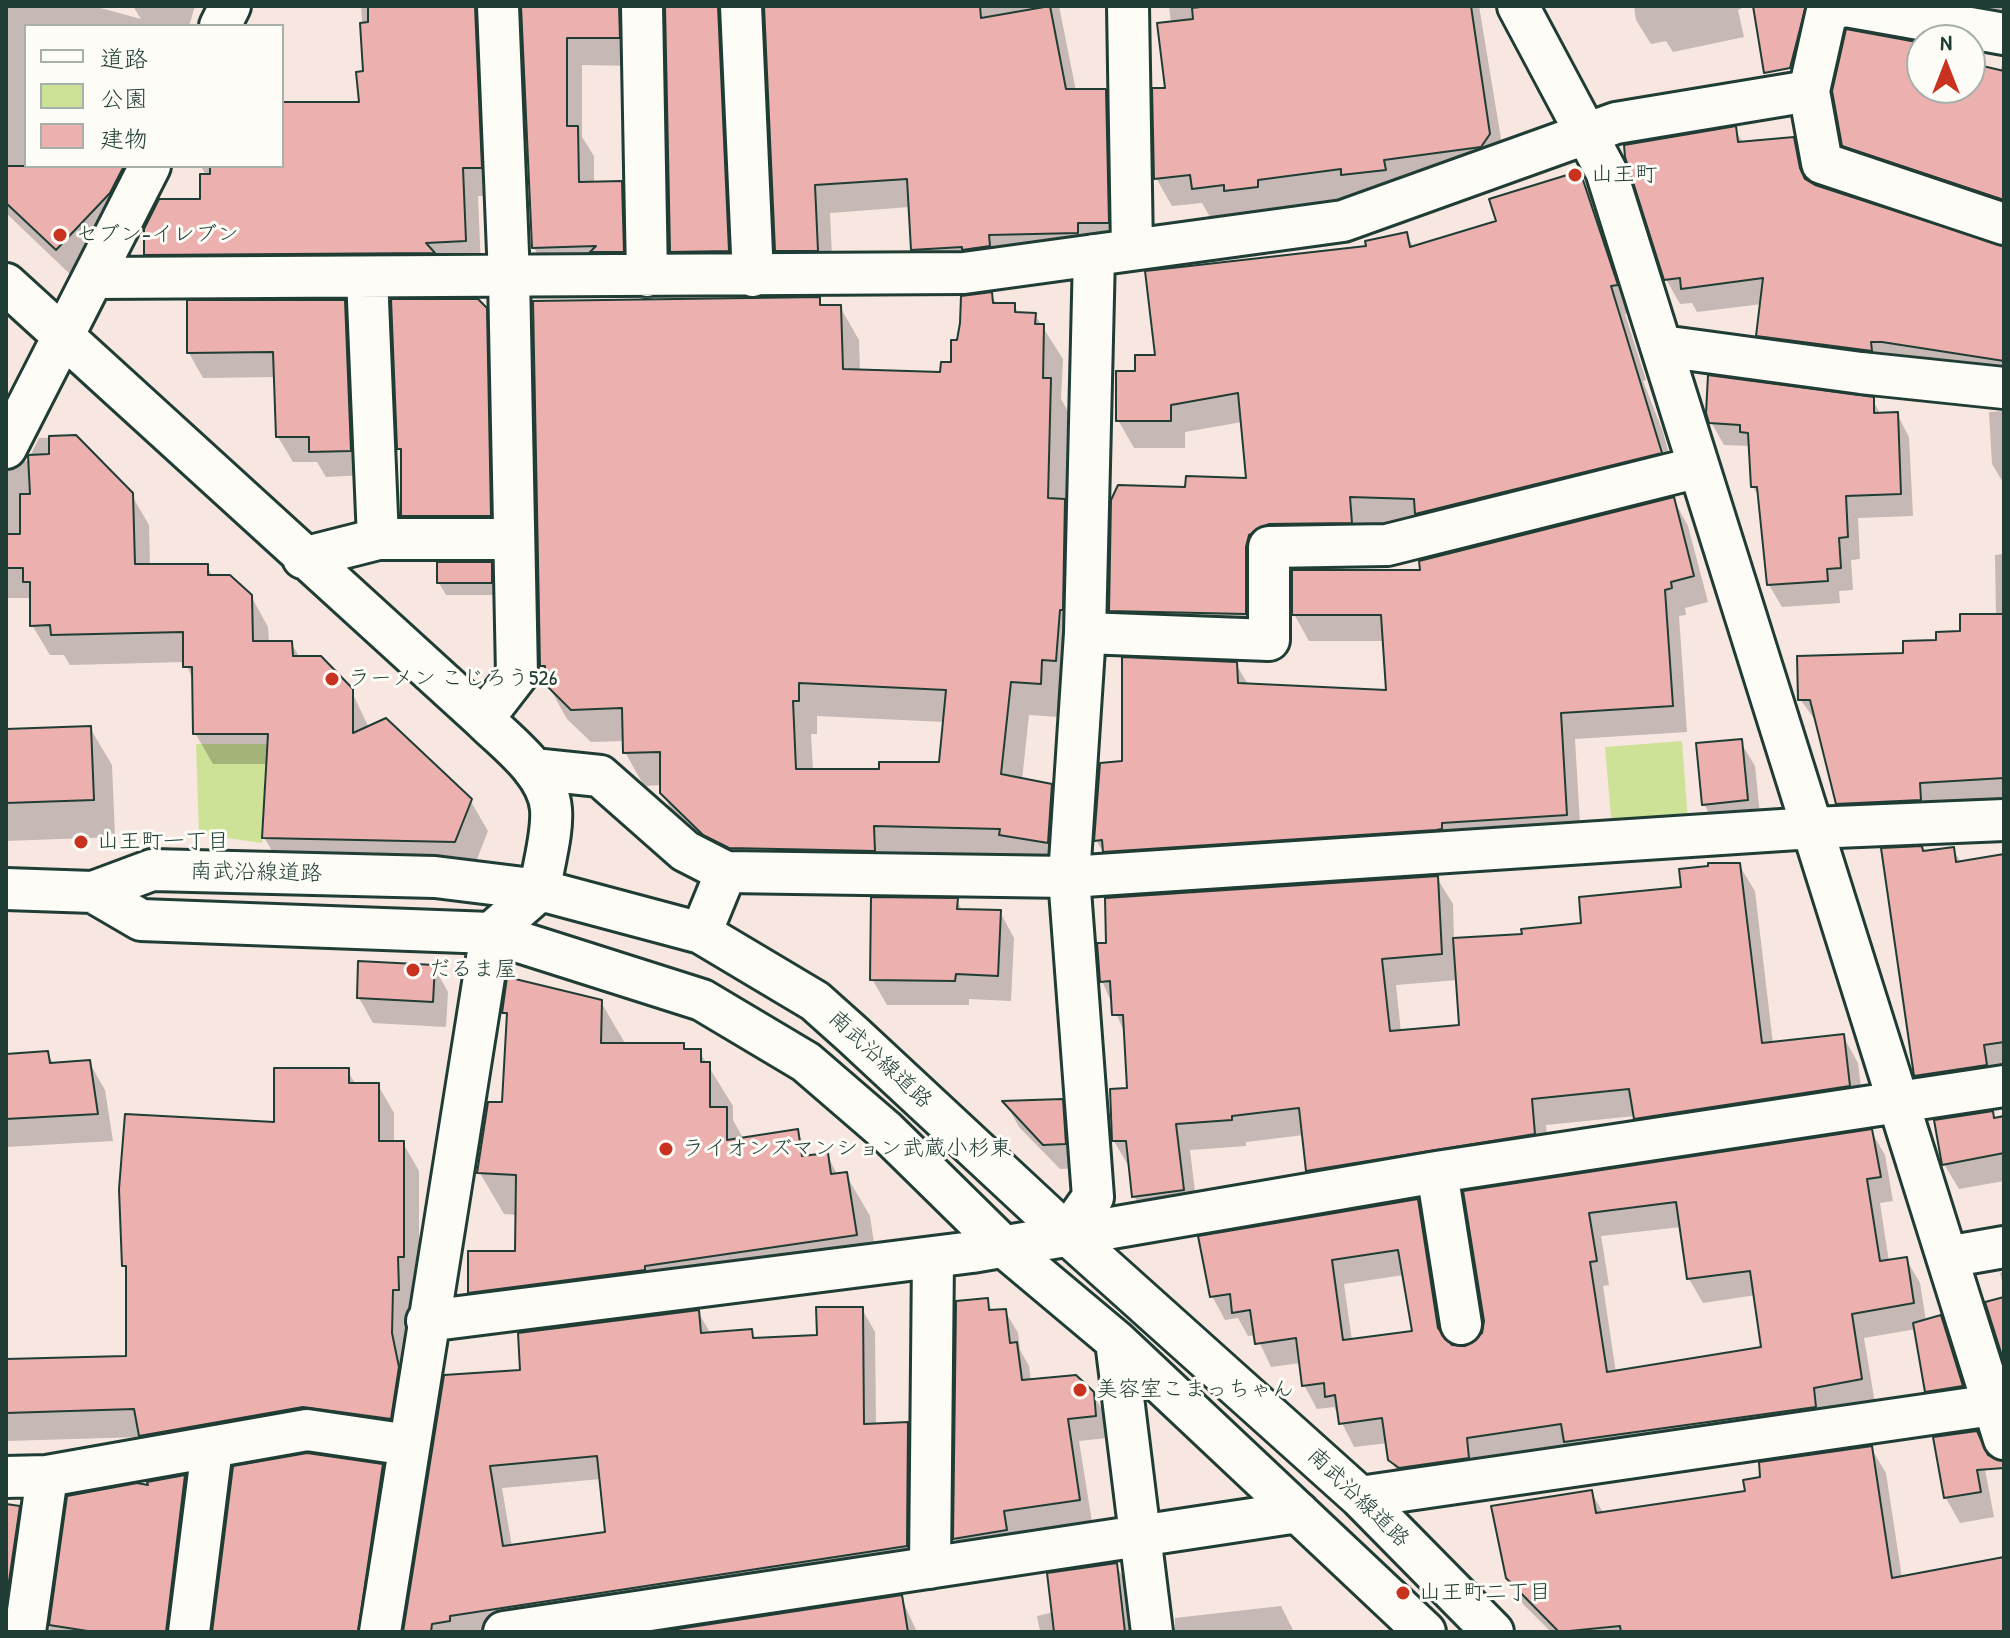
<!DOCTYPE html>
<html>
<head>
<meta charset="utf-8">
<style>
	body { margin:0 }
	#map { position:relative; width:2010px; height:1638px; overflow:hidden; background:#f8e6e1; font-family:"Patrick Hand","Klee One",sans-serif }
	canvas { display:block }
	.frame { position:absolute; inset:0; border:8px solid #1f3d34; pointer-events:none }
	.legend { position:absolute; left:24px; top:24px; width:260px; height:144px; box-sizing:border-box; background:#fdfcf7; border:2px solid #a4b0a9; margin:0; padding:10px 14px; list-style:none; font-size:24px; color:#1f3d34 }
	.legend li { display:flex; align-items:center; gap:16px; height:40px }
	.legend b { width:40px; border:2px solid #a4b0a9 }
	.north { position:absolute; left:1906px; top:24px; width:80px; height:80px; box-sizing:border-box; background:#fdfcf7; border:2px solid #a4b0a9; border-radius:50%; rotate:0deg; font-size:22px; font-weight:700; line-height:32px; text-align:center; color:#1f3d34 }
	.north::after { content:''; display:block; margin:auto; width:28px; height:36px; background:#c8321e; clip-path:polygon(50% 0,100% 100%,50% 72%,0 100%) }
</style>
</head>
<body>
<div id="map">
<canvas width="2010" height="1638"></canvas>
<div class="frame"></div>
<ul class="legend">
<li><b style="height:10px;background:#fdfcf7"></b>道路</li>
<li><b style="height:22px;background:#cde296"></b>公園</li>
<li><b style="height:22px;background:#ecb1ae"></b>建物</li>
</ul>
<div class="north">N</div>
</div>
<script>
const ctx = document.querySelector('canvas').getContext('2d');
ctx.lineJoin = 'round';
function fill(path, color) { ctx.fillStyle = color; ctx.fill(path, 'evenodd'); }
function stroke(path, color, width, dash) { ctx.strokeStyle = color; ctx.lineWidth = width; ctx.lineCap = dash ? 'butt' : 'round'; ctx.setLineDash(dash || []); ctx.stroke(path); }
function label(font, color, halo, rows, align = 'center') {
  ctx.font = font + ' "Patrick Hand","Klee One",sans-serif'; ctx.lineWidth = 6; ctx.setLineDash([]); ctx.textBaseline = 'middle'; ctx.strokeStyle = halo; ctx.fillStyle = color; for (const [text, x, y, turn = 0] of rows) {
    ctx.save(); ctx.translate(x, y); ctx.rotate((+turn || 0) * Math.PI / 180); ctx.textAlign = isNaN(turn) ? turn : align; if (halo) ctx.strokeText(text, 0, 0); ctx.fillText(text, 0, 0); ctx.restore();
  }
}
fill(new Path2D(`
	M1682 741 1688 822 1612 828 1605 747Z
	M196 744H266L262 843 199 834Z`), '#cde296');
fill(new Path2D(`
	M6 6H93L141 19 133 6H195L189 26H26V166H113L136 201 73 277 6 213Z
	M361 6H1059L1076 91H1105L1122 119 1124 250 929 277 913 249 910 207 830 213 833 279H793L777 250 766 13 756 11 744 279H688L672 251 667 13 658 11 635 66 582 65V137L594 156V184L621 183 637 212 639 280 551 276 534 248 523 13 513 11 497 195 478 196 481 269 162 282 146 254 220 201 201 166H282V102L361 104 366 73Z
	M1169 6H1479L1505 163 1356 197 1273 208 1274 215 1243 219 1239 213 1210 217 1202 203 1172 206 1156 178 1167 90 1171 24Z
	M1634 6H1746L1738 10 1744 37 1673 52 1666 41 1651 44 1636 20Z
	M1954 6H2004V16Z
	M1922 45V88H1970V65L2000 72 2004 58V219L1859 170 1844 145Z
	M1735 129 1743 143 1793 139 1807 164 1811 185 2004 248V383L1772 360 1758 335 1762 304 1697 312 1692 303 1680 304 1666 279Z
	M1579 173 1595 201 1632 313 1625 314 1646 380 1643 381 1663 432 1676 480 1424 525 1365 523 1366 550 1274 554 1261 641 1126 638 1111 610 1187 489 1248 481 1242 422 1185 432V448H1134L1118 420 1137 373 1157 357 1368 248 1406 234 1414 248 1498 222Z
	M991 294 997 305H1014L1019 314 1035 315 1063 359 1061 399 1069 413 1067 506 1083 534 1074 694 1060 692 1059 717 1029 715 1022 780 1051 785 1070 819 1066 876 750 881 681 827 662 793V785L644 786 625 752V741L591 742 567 719 548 685 542 665 536 358 538 300 819 299 823 307H840L859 340 860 372 942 374 953 364 958 342ZM817 716 945 722 941 764 881 771H813L811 734H817Z
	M344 302 358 327 365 475 326 477 317 462H293L278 437 276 377 203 378 189 353Z
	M485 309 499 333 503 539H416L403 515V455L399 448Z
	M1872 399 1881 415 1897 414 1909 437 1913 516 1858 518 1860 559 1851 560 1853 590 1839 591 1840 603 1782 607 1769 585 1761 500 1753 487 1751 446 1724 445 1711 422Z
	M2004 411V484L1992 464 1989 412Z
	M75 437 131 494 149 525 150 566H207L213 577 251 596 268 627 269 643H291L300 658 351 690 369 728 470 800 488 831 472 872 281 867 264 837 268 764H213L195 733V684L185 662 70 665 64 655H50L32 625V598H6V472L28 460 39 438Z
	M1673 499 1688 526 1708 602 1685 608 1686 615 1679 616 1687 732 1575 739 1581 841 1112 867 1096 840 1124 763 1236 664 1249 686 1388 693 1384 641H1309L1294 614 1422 572Z
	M2004 554V803L1852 828 1838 803 1818 724 1800 699 1996 616 1995 555Z
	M491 564 498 576V595H446L439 583Z
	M90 728 112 765 115 837 6 841V731Z
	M1740 741 1755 766 1761 825 1718 829 1704 804Z
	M1953 849 1961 863 2004 856V1069L1931 1101 1916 1075 1924 853Z
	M1739 865 1755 891 1773 1044 1843 1036 1858 1063 1864 1113 1651 1145 1635 1116 1546 1125 1549 1160 1323 1197 1308 1171 1304 1135 1246 1142V1146L1190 1150 1198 1217 1150 1223 1134 1196 1129 1167 1114 1141 1129 1090 1126 1036 1102 981 1437 878 1453 904 1454 940 1524 936 1583 925ZM1458 980 1461 1027 1401 1032 1396 985Z
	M956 900 963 911 1000 912 1014 938 1011 1001 969 999V1005H887L872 979Z
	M434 967 448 992 446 1027 373 1023 359 998Z
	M601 1002 626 1045H682L686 1051H699L733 1106V1120L744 1140 797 1132 812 1157 827 1155 838 1176 846 1175 870 1216 879 1277 667 1307 668 1316 698 1312 711 1334 751 1332 756 1340 819 1337 862 1309 875 1332 876 1425 907 1424 921 1447 919 1569 514 1632H415L522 1372 520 1331 494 1334 470 1292 517 1253 518 1215 504 1214 480 1173 504 1104 509 1021 504 1012ZM601 1479 607 1534 512 1547 502 1488Z
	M6 1051 9 1056 47 1053 54 1064 89 1062 105 1090 113 1141 6 1147Z
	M347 1070 356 1085H378L394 1113V1143H403L419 1171V1284H413V1317L408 1318 406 1446 320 1434 157 1463 141 1437 6 1441V1361L128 1358V1273L124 1266 276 1124Z
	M1061 1101 1076 1126 1079 1168 1060 1169 1019 1127 1006 1103Z
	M1992 1113 1994 1117 2004 1115V1181L1959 1189 1944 1164Z
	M1871 1131 1885 1155 1893 1201 1880 1203 1889 1262 1906 1259 1920 1283 1926 1321 1940 1317 1955 1342 1975 1411 1941 1416 1927 1391 1916 1329 1864 1338 1875 1403 1404 1484 1390 1459 1388 1443 1354 1447 1334 1407 1317 1409 1304 1385 1301 1363 1271 1367 1256 1335 1248 1336 1238 1318 1225 1320 1212 1296 1417 1201 1431 1225 1450 1346 1466 1349 1484 1334 1486 1321 1466 1193ZM1681 1227 1689 1279 1703 1303 1756 1295 1764 1349 1616 1373 1603 1286 1609 1285 1601 1236ZM1404 1275 1414 1332 1352 1341 1344 1284Z
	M2004 1271V1290L2000 1273Z
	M987 1300 993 1312 1005 1311 1018 1333 1020 1350 1029 1366 1031 1381 1092 1393 1106 1416 1107 1438 1079 1441 1092 1522 1015 1533 1018 1552 968 1560 955 1538Z
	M1871 1448 1886 1473 1902 1578 2004 1558V1632H1551L1523 1604 1508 1577 1591 1492 1604 1514 1747 1492Z
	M1983 1459 1994 1517 1960 1523 1946 1498Z
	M382 1466 395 1489 367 1632H214Z
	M184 1477 197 1499 181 1632H49L69 1497 150 1488Z
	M6 1506 18 1508 34 1536 6 1632Z
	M1116 1565 1129 1588 1135 1632H1033L1040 1631 1037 1616 1054 1612Z
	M901 1597 917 1632H671Z
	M1281 1606 1294 1632H1175V1618Z`), '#0003');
const building = new Path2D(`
	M368 6H475L482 168H463L466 241 426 243 435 253 144 255V229L159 199H200V174H210V166H282V102H359L356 72 363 71 360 23 368 22Z
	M521 6H619L620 38H567V126H578L579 182 622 181 624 252H590L596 246 532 248Z
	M665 6H718L729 251 670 252Z
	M764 6H980L981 18 1050 6 1066 89H1106L1109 223H1078V233L989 235 990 246 962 250V247L911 250 907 179 815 185 818 251H775Z
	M1208 6H1471L1490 134 1481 147 1384 160 1386 170 1341 175V169L1258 180V187L1224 191V185L1192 189 1190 175 1154 179 1152 88H1165L1157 23 1193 19 1192 8Z
	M1753 6H1806L1790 68 1764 73Z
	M1846 29 1922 43V88H1970V63L2004 71V200L1842 146 1832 91Z
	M1736 126 1738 142 1794 137 1800 168 1805 179 1815 185 2004 246V361L1882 342H1871L1872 351 1756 336 1763 278 1681 289 1680 278 1664 280 1625 157 1624 145Z
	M6 166H124L110 193 56 250 6 203Z
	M1580 171 1618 285 1611 286 1662 453 1415 514 1414 499 1350 497 1352 523 1269 524 1249 535 1246 547V614L1109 611 1111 500 1118 485 1185 487 1186 476 1246 478 1238 393 1171 405V421H1116V371H1135V355H1155L1145 271 1366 246 1365 241 1407 232 1410 247 1496 221 1489 199Z
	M992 292 993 303H1015V312L1036 313 1035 324H1044L1043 378H1051L1048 498 1065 499 1063 610H1060L1056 661 1042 660 1041 684 1011 682 1001 774 1052 784 1048 843 999 835 1000 829 874 826 875 851 729 848 703 835 660 793V752L623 753 622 708 571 710 546 685 545 666H540L533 301 820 297V305H841L843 369 940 372 941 362H951V340H957L960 323 961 296ZM799 683 946 690 939 762H879V769H796L793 701H799Z
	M391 299H478L487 308 491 516H401V449H397Z
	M187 300H345L351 451 309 452V437H276L273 352 187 353Z
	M1708 375 1874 397V413L1898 412 1901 494 1846 496 1848 537 1839 538 1841 568 1827 569 1828 581 1767 585 1757 487H1751L1748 433 1740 432V425L1709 423 1706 413Z
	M76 435 133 493 135 564H208V575H230L252 595 253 641H292L293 656H321L353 689V733L386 718 472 799 455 842 262 838 268 734H193L192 667H183V632L51 635 50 625 30 626V582H23V568H6V534H20V494H30L28 455 49 454V436Z
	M1674 497 1694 576 1671 582 1672 588 1665 590 1673 706 1561 713 1567 815 1442 823V829L1436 830 1103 852 1102 840 1094 841 1100 763 1122 761V657L1237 662 1238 683 1386 690 1381 615H1292V570H1420L1419 561Z
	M437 562H492V583H437Z
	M1960 614H2004V778L1920 783 1921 800 1836 804 1810 700H1798L1797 656 1903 653V641L1936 640V632L1960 631Z
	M91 726 94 800 6 803V729Z
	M1742 739 1748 800 1702 805 1696 743Z
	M1922 846 1923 851 1954 847 1956 862 2004 854V1042L1984 1045 1987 1065 1914 1076 1881 848Z
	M1708 863H1740L1762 1043 1844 1034 1850 1086 1634 1119 1629 1089 1532 1099 1535 1134 1306 1171 1299 1108 1232 1116V1120L1176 1124 1184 1190 1132 1197 1126 1141H1112L1110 1089 1127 1088 1123 1015H1112L1110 981 1100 982 1097 943H1106L1105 898 1438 876 1442 954 1382 959 1390 1031 1459 1025 1453 938 1522 934 1521 929 1581 923 1579 897 1681 887 1679 869 1708 866Z
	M871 897 958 898 957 909 1001 910 998 976 956 974 955 981 870 980Z
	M358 961 435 965 433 1002 357 998Z
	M507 977 602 1000 601 1043H684V1049H701V1062H710V1107H727V1140L798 1129 802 1156 828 1153 831 1174 847 1172 857 1235 645 1266V1270L468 1293V1251H515L516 1175 477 1173 488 1102H502L507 1013H502Z
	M48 1051 50 1063 90 1060 98 1114 6 1119V1054Z
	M274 1068H349V1083H379V1141H404V1257H398L399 1290H393L392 1333 399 1367 391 1419 303 1407 139 1436 134 1409 6 1413V1359L126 1356V1266H122L119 1189 125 1114 274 1122Z
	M1063 1099 1066 1144 1043 1145 1002 1101Z
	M1993 1111 1994 1118 2004 1116V1153L1942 1165 1934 1120Z
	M1872 1129 1881 1177 1867 1179 1880 1261 1907 1257 1914 1303 1852 1314 1862 1379 1814 1388 1816 1407 1564 1442 1561 1424 1467 1438 1469 1458 1399 1468 1388 1460 1382 1418 1339 1424 1335 1395 1325 1397 1324 1383 1302 1386 1296 1338 1255 1344 1250 1310 1232 1313 1230 1294 1210 1297 1198 1236 1418 1199 1438 1328 1452 1345 1465 1346 1482 1333 1484 1321 1463 1191ZM1676 1202 1687 1279 1750 1271 1761 1347 1607 1372 1590 1262 1597 1261 1589 1213ZM1398 1250 1412 1331 1343 1340 1332 1260Z
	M2004 1297V1362L1985 1302Z
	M988 1298 989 1310 1006 1309 1010 1343 1017 1342 1022 1380 1076 1375 1094 1392 1096 1416 1068 1419 1080 1500 1004 1511 1007 1530 953 1539 956 1301Z
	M816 1307H863L864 1424 908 1422 907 1546 450 1616V1621L432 1624 431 1632H403L444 1375 520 1370 518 1333 699 1310 701 1333 752 1329 753 1338 817 1335ZM597 1456 605 1532 503 1546 490 1466Z
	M1941 1315 1963 1386 1925 1392 1913 1323Z
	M1977 1431 1988 1455 2004 1461V1468L1977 1470 1981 1492 1944 1498 1933 1437Z
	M1872 1446 1892 1578 2004 1557V1632H1621L1620 1626 1559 1632 1506 1578 1491 1506 1592 1490 1596 1513 1745 1491 1743 1480 1760 1477 1759 1462Z
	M307 1453 383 1464 358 1632H212L233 1466Z
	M185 1475 166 1632H94L49 1625 67 1496 137 1483 148 1485 147 1482Z
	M6 1504 20 1506 6 1602Z
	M1117 1563 1125 1632H1054L1047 1573Z
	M902 1595 908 1632H658Z`);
fill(building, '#ecb1ae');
stroke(building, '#1f3d34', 2);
const minor = new Path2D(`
	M642 6 647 276
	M741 6 753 276
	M1128 6 1132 250
	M1518 6 1606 171 2004 1439
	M1840 6 1826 15 1809 91 1822 163 2004 224
	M1846 6 2004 34
	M220 26 230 6
	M367 277 378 539
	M94 278 964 273 1343 221 1616 123 1809 91
	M6 284 483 719C507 743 548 772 551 809 553 834 543 865 540 890L491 933 380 1632
	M1662 346 1861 373 2004 388
	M6 448 150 166
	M303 558 378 539H513
	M1085 633 1269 640V547L1387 545 1699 467
	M483 719 517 675 509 277 498 6
	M533 769 600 776 685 851 726 872 1069 877 1812 828 2004 820
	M6 889 93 892 152 870 435 877 540 890 701 933 815 1001 853 1035 1067 1234 1360 1497 1493 1632
	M93 892 141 920 491 933 702 1000 806 1062 886 1131 1004 1247 1116 1341 1425 1632
	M701 933 726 872
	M1437 1172 1461 1324
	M1067 1234 1093 1197 1069 877 1085 633 1094 255
	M1947 1257 2004 1247
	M427 1321 972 1252 1437 1172 2004 1086
	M1116 1341 1152 1632
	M6 1477 47 1476 307 1430 409 1445
	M1360 1497 1993 1405
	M930 1568 933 1258
	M25 1632 47 1476
	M189 1632 212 1448
	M504 1632 1298 1512`);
stroke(minor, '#1f3d34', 46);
stroke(minor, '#fdfcf7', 40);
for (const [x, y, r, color] of [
	[1575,175,8,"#c8321e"],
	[60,235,8,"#c8321e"],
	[332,679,8,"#c8321e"],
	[81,842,8,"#c8321e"],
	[413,970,8,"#c8321e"],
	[666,1149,8,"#c8321e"],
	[1080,1390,8,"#c8321e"],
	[1403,1593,8,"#c8321e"]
]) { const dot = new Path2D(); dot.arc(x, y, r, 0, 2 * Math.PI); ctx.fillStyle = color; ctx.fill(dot); stroke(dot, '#fdfcf7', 3); }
label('22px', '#1f3d34', '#fdfcf7', [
	["山王町",1591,175],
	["セブン-イレブン",76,235],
	["ラーメン こじろう526",348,679],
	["山王町一丁目",97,842],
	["だるま屋",429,970],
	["ライオンズマンション武蔵小杉東",682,1149],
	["美容室こまっちゃん",1096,1390],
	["山王町二丁目",1419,1593]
], 'left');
label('22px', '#1f3d34', '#fdfcf7', [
	["南武沿線道路",256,873,1],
	["南武沿線道路",880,1060,43],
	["南武沿線道路",1358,1498,44]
]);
</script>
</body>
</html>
